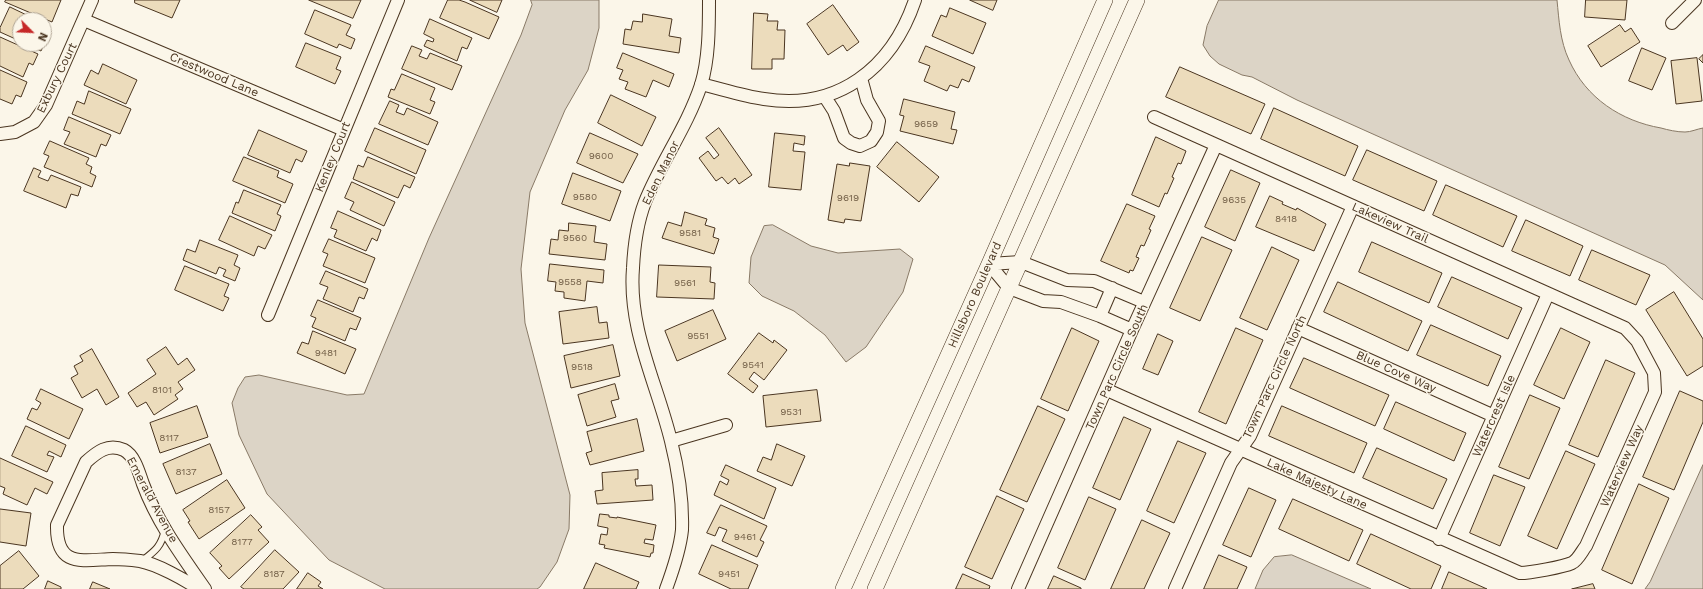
<!DOCTYPE html>
<html>
<head>
<meta charset="utf-8">
<style>
	body { margin:0 }
	#map { position:relative; width:1703px; height:589px; overflow:hidden; background:#fbf6e9; font-family:"Work Sans",sans-serif }
	canvas { display:block }
	.north { position:absolute; left:12px; top:12px; width:40px; height:40px; box-sizing:border-box; background:#fbf6e9; border:1px solid #b4a999; border-radius:50%; rotate:114deg; font-size:11px; font-weight:700; line-height:16px; text-align:center; color:#4a3520 }
	.north::after { content:''; display:block; margin:auto; width:14px; height:18px; background:#c62828; clip-path:polygon(50% 0,100% 100%,50% 72%,0 100%) }
</style>
</head>
<body>
<div id="map">
<canvas width="1703" height="589"></canvas>
<div class="north">N</div>
</div>
<script>
const ctx = document.querySelector('canvas').getContext('2d');
ctx.lineJoin = 'round';
function fill(path, color) { ctx.fillStyle = color; ctx.fill(path, 'evenodd'); }
function stroke(path, color, width, dash) { ctx.strokeStyle = color; ctx.lineWidth = width; ctx.lineCap = dash ? 'butt' : 'round'; ctx.setLineDash(dash || []); ctx.stroke(path); }
function label(font, color, halo, rows, align = 'center') {
  ctx.font = font + ' "Work Sans",sans-serif'; ctx.lineWidth = 3; ctx.setLineDash([]); ctx.textBaseline = 'middle'; ctx.strokeStyle = halo; ctx.fillStyle = color; for (const [text, x, y, turn = 0] of rows) {
    ctx.save(); ctx.translate(x, y); ctx.rotate((+turn || 0) * Math.PI / 180); ctx.textAlign = isNaN(turn) ? turn : align; if (halo) ctx.strokeText(text, 0, 0); ctx.fillText(text, 0, 0); ctx.restore();
  }
}
const water = new Path2D(`
	M531 0H599V28L588 70 565 110 530 192 521 269 525 323 570 495 569 529 557 562 540 587 537 589H385L329 560 267 494 239 435 232 403 238 388 245 377 259 375 347 395 364 394 429 238 521 35 532 5Z
	M1219 0H1557C1559 20 1560 41 1569 60 1586 98 1621 121 1661 128 1668 130 1677 132 1685 132 1691 132 1697 129 1703 128V300L1665 265 1297 100 1252 77 1242 75 1219 64 1210 56 1203 45 1207 26Z
	M773 225 811 246 838 253 900 249 913 259 903 292 866 347 846 362 825 335 794 311 762 296 749 283 751 257 764 226Z
	M1703 465V589H1645L1650 582Z
	M1292 555 1371 589H1255L1263 570 1274 557Z`);
fill(water, '#dcd4c6');
stroke(water, '#887966', 1);
const building = new Path2D(`
	M6 0H61L52 22 5 2Z
	M135 0H180L172 18 135 3Z
	M309 0H361L353 18Z
	M448 0H459L465 2 499 17 489 39 440 18Z
	M470 0H502L497 12Z
	M970 0H997L993 10Z
	M1586 0H1627L1625 20 1585 17Z
	M833 5 859 42 847 51 843 45 828 55 807 24Z
	M10 7 37 20H20V41L0 32V28Z
	M950 8 986 23 973 54 932 36 941 15 946 17Z
	M315 10 351 25 346 35 355 39 351 49 339 44 337 48 305 34Z
	M754 13 768 14 767 21H778L777 30H785L784 59H772V69H752Z
	M643 14 672 19 669 36 681 38 679 53 623 44 625 29 631 30 633 21 642 22Z
	M430 19 472 38 467 49 462 47 457 61 424 46 427 40 433 42 434 39 424 34Z
	M1620 25 1625 32 1631 28 1640 42 1601 67 1588 46Z
	M44 34 48 36 41 51 26 44H44Z
	M0 37 38 54 33 65 29 63 23 77 0 66Z
	M306 43 341 57 336 69 341 71 335 84 296 67Z
	M412 46 422 50 419 56 427 59 430 53 462 66 452 90 402 69Z
	M926 46 975 67 969 82 962 79 958 88 950 85 947 91 924 81 930 66 919 62Z
	M1642 48 1666 58 1652 90 1629 81Z
	M623 53 674 74 669 87 653 80 646 97 625 89 628 82 619 79 623 70 617 68Z
	M1703 55V63L1699 59Z
	M1697 58 1702 101 1676 104 1671 61Z
	M103 64 137 80 126 104 84 85 91 70 98 74Z
	M1180 67 1265 104 1251 134 1166 97Z
	M0 70 27 82 21 97 16 95 12 104 0 99Z
	M402 74 435 88 430 100 435 102 430 114 388 97 391 89 394 90Z
	M89 91 131 109 120 134 72 114 77 101 84 104Z
	M611 95 656 117 642 146 598 123Z
	M904 99 955 112 951 129 957 130 953 144 900 131 904 116 900 115Z
	M390 101 399 105 396 112 404 115 407 108 438 122 428 145 379 124Z
	M1274 108 1358 146 1345 176 1261 139Z
	M69 117 111 135 106 146 101 144 96 157 64 144 70 132 64 130Z
	M375 128 426 150 416 174 365 151Z
	M719 128 752 175 739 184 735 178 728 184 722 177 716 181 699 158 708 151 714 159 719 155 706 138Z
	M259 130 307 151 302 162 296 159 290 173 248 155Z
	M590 133 638 154 623 183 577 163Z
	M775 133 805 136 804 145 794 143 793 151 805 152 801 190 769 187Z
	M1156 137 1186 151 1181 164 1178 163 1172 177 1174 178 1167 194 1165 193 1159 207 1132 195Z
	M50 141 89 158 86 164 92 167 90 173 96 176 92 187 44 167 49 156 44 154Z
	M897 142 939 177 919 202 877 167Z
	M1367 150 1437 181 1424 211 1353 180Z
	M244 157 279 171 277 177 293 184 285 203 233 181Z
	M368 157 415 177 410 188 404 185 398 198 353 179 358 165 363 167Z
	M850 163 870 166 861 221 845 219 844 223 828 220 837 164 849 166Z
	M34 168 41 171 38 177 48 181 51 175 81 187 78 196 71 194 66 208 24 191Z
	M1231 170 1260 183 1235 241 1205 227Z
	M573 173 621 191 610 221 562 204Z
	M352 182 395 202 384 226 350 210 354 202 345 198Z
	M1446 185 1517 216 1503 247 1433 215Z
	M244 190 281 205 277 214 281 216 275 231 232 213 236 202 238 203Z
	M1270 196 1283 202 1282 204 1296 210 1297 208 1326 224 1314 251 1256 227Z
	M1127 204 1155 216 1149 229 1151 230 1144 246 1141 245 1136 257 1139 258 1133 271 1130 270 1129 273 1101 261Z
	M338 211 381 230 377 241 372 238 366 251 334 237 337 230 331 228Z
	M685 212 707 219 705 225 715 228 713 237 719 239 714 254 662 238 668 222 681 226Z
	M230 216 272 235 265 249 258 246 254 256 219 240Z
	M1526 220 1583 246 1570 276 1512 251Z
	M569 223 596 226 594 242 607 244 605 260 549 254 551 239 558 240 559 230 568 231Z
	M1202 237 1232 250 1200 321 1170 308Z
	M329 239 375 258 365 283 323 266 328 254 323 252Z
	M200 240 238 255 234 265 240 268 235 281 223 276 226 270 219 267 216 274 183 260 187 249 195 252Z
	M1372 242 1442 273 1429 303 1359 272Z
	M1272 247 1299 260 1267 330 1240 318Z
	M1592 250 1650 275 1636 305 1579 280Z
	M550 264 604 270 603 283 587 281 585 301 564 298V292L555 291 556 282 548 281Z
	M659 265 711 267 710 282 715 283 714 299 657 297Z
	M185 266 229 284 224 296 229 298 223 311 175 290Z
	M326 271 368 289 364 299 359 297 353 312 323 299 328 287 320 284Z
	M1452 277 1522 308 1508 339 1438 307Z
	M1338 282 1422 321 1408 351 1324 312Z
	M1674 292 1703 339V366L1687 376 1646 310Z
	M318 300 361 318 356 330 350 328 345 341 312 327 316 318 311 316Z
	M597 307 599 323 607 322 609 338 563 344 559 312Z
	M713 310 726 339 677 361 665 331Z
	M1431 325 1501 356 1488 386 1417 355Z
	M1072 328 1099 341 1068 411 1041 399Z
	M1236 328 1263 340 1226 424 1199 412Z
	M1561 328 1590 342 1564 399 1534 385Z
	M313 331 356 349 345 374 297 353 302 342 308 344Z
	M759 333 773 343 774 340 787 350 764 380 754 372 749 379 758 386 753 393 728 374Z
	M1158 334 1173 341 1158 375 1143 369Z
	M613 345 620 376 571 388 564 356Z
	M166 347 178 365 187 358 195 370 178 382 183 389 175 395 178 399 154 415 146 402 137 407 128 393 156 374 147 360Z
	M92 349 119 397 106 405 97 389 82 398 71 378 78 374 74 366 83 361 80 356Z
	M1304 358 1389 395 1375 426 1290 388Z
	M1606 360 1635 373 1598 457 1569 445Z
	M615 384 619 399 611 401 616 417 587 426 578 395Z
	M41 389 83 409 69 439 27 419 32 408 37 410 41 403 36 400Z
	M817 390 821 421 766 427 763 396Z
	M1680 391 1703 401V422L1674 490 1643 477Z
	M1530 395 1560 408 1529 479 1499 467Z
	M1396 402 1466 433 1454 461 1384 429Z
	M197 406 208 437 160 453 150 423Z
	M1038 406 1065 419 1027 502 1000 490Z
	M1282 406 1367 443 1354 473 1269 436Z
	M1124 417 1151 429 1120 500 1093 488Z
	M637 419 644 451 590 465 586 453 592 451 587 432Z
	M26 426 66 445 61 457 49 451 47 455 54 457 47 472 12 456Z
	M1178 441 1206 453 1174 523 1147 511Z
	M210 444 222 474 176 494 163 464Z
	M777 444 805 456 792 486 757 471 763 457 771 460Z
	M1377 448 1447 479 1433 509 1363 478Z
	M1566 451 1595 464 1557 549 1528 536Z
	M0 458 53 482 47 494 35 488 27 505 3 494 5 488 0 486Z
	M726 465 776 488 764 519 714 495 720 481 727 485 729 480 721 476Z
	M638 470V479H635L636 486 652 485 653 500 597 504 595 491 603 490 602 473Z
	M1494 475 1525 487 1500 546 1470 533Z
	M227 480 245 508 199 539 188 522 190 521 183 510Z
	M1639 484 1669 498 1632 584 1602 570Z
	M1249 488 1276 500 1251 557 1223 545Z
	M997 496 1024 509 992 579 965 567Z
	M1089 497 1116 509 1085 580 1058 568Z
	M1293 499 1363 530 1349 561 1279 529Z
	M721 505 767 526 760 540 764 542 757 557 722 541 727 530 719 527 715 536 707 533Z
	M0 509 31 513 26 546 0 542Z
	M600 514 609 515V517L617 518V517L656 525 653 540 645 539 644 543 654 545 653 553H651L650 557 604 548 605 545 599 544 601 534 607 535 608 528 598 526Z
	M251 515 262 527 258 530 269 542 229 579 219 568 222 566 210 553Z
	M1142 520 1170 533 1144 589H1111Z
	M1371 534 1441 566 1431 589H1411L1357 564Z
	M712 545 758 565 748 589H731L699 574Z
	M275 550 299 572 283 589H244L241 587Z
	M19 551 39 576 23 589H0V566Z
	M1219 555 1247 567 1237 589H1204Z
	M596 563 639 582 636 589H584Z
	M1449 572 1487 589H1442Z
	M308 573 321 582 318 586 323 589H297Z
	M963 574 990 586 989 589H956Z
	M1054 576 1081 588V589H1048Z
	M48 581 61 587V589H45Z
	M93 582 110 589H90Z
	M1593 584 1595 589H1572Z`);
fill(building, '#ecdcbc');
stroke(building, '#4a3520', 1);
const service = new Path2D(`
	M142 561C155 551 161 547 165 530`);
const minor = new Path2D(`
	M84 20 344 130
	M1672 23 1695 0
	M701 84C722 89 743 96 764 99 838 111 892 68 915 0
	M825 97 834 111 844 138 851 143 860 146 871 141 877 132 879 121 867 100 861 78
	M0 134 15 132 34 122 46 105 92 0
	M989 264 1021 262 1067 280 1094 281 1144 302
	M989 264 1009 288 1043 301 1061 302 1100 316 1132 330
	M268 315 398 0
	M1100 316 1112 288
	M1298 328 1494 416
	M1107 390 1520 573C1530 573 1563 567 1572 563 1578 560 1582 551 1586 546L1655 392 1654 373 1637 341 1625 328 1154 117
	M671 441 726 425
	M1439 539 1548 294
	M199 589C185 580 157 564 140 561 132 560 121 559 113 559 82 560 56 568 57 525L86 462C97 452 108 443 124 450 135 456 139 473 143 484 157 522 182 556 205 589
	M666 589C673 570 680 550 682 530 683 501 678 469 671 441 657 383 628 330 633 268 634 246 637 223 645 202 661 162 687 127 701 85 709 59 709 28 709 0
	M1018 589 1132 330 1216 145
	M1175 589 1231 463 1250 436 1353 206`);
const tertiary = new Path2D(`
	M843 589 989 264 1105 0
	M875 589 1137 0`);
stroke(service, '#4a3520', 8);
stroke(minor, '#4a3520', 14);
stroke(tertiary, '#4a3520', 16);
stroke(service, '#fbf6e9', 6);
stroke(minor, '#fbf6e9', 12);
stroke(tertiary, '#fbf6e9', 15);
label('10px', '#725f47', null, [
	["9659",926,124],
	["9600",601,156],
	["9580",585,197],
	["9619",848,198],
	["9635",1234,200],
	["8418",1286,219],
	["9581",690,233],
	["9560",575,238],
	["9558",570,282],
	["9561",685,283],
	["9551",698,336],
	["9481",326,353],
	["9541",753,365],
	["9518",582,367],
	["8101",162,390],
	["9531",791,412],
	["8117",169,438],
	["8137",186,472],
	["8157",219,510],
	["9461",745,537],
	["8177",242,542],
	["8187",274,574],
	["9451",729,574]
]);
label('12px', '#4a3520', '#fbf6e9', [
	["Crestwood Lane",214,75,23],
	["Exbury Court",57,78,-64],
	["Kenley Court",333,157,-68],
	["Eden Manor",661,173,-64],
	["Lakeview Trail",1390,223,24],
	["Hillsboro Boulevard",975,295,-66],
	["Town Parc Circle South",1117,367,-66],
	["Blue Cove Way",1396,372,24],
	["Town Parc Circle North",1275,377,-65],
	["Watercrest Isle",1494,416,-66],
	["Waterview Way",1622,466,-66],
	["Lake Majesty Lane",1317,484,24],
	["Emerald Avenue",152,500,62]
]);
</script>
</body>
</html>
